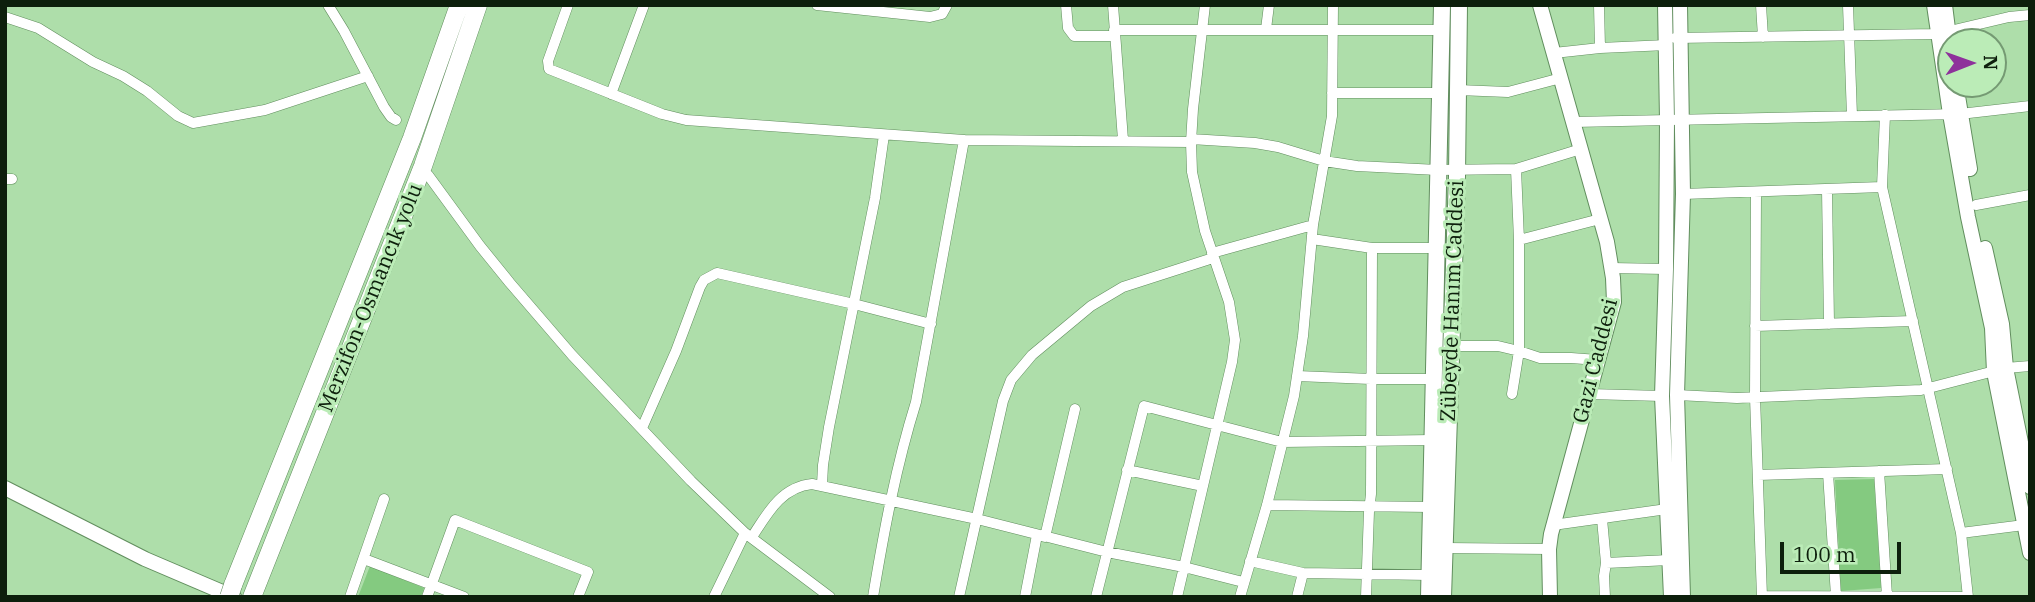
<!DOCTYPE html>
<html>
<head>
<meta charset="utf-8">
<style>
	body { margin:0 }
	#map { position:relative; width:2035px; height:602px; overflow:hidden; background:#aedeaa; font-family:"IBM Plex Serif",serif }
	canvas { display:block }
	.frame { position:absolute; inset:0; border:7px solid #0d1f0c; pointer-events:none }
	.north { position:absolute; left:1937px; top:28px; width:70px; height:70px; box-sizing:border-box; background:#bbecb7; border:2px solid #759a73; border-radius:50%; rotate:89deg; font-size:19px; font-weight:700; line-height:28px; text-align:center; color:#0d1f0c }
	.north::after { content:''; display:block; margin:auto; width:24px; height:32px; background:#8e319b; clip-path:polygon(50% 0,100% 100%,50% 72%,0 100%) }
	.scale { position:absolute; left:1780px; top:542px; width:121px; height:32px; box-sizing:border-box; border:4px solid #0d1f0c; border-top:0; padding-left:9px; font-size:21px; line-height:24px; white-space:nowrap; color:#0d1f0c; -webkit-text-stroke:5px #bbecb7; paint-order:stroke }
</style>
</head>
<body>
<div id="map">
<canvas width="2035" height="602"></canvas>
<div class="frame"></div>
<div class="north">N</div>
<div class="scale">100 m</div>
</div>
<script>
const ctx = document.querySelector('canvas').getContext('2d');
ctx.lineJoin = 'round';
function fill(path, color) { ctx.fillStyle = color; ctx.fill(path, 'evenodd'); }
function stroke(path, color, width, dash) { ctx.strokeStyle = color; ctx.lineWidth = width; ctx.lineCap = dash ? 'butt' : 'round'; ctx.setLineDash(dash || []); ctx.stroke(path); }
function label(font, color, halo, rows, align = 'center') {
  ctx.font = font + ' "IBM Plex Serif",serif'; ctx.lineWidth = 6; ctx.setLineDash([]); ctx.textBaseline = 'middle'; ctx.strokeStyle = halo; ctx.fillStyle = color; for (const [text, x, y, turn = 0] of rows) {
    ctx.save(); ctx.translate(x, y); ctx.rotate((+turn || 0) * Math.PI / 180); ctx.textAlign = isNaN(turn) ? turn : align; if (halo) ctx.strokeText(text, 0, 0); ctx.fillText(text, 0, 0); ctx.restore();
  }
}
fill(new Path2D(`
	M1874 479 1881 588 1841 591 1835 480Z
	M370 566 424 588 421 597H358Z`), '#84ca80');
const street = new Path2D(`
	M328 5 344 31 384 107 391 117 396 120
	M568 5 548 61 549 69 662 114 686 120 964 140 1191 142
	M817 5 930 17 942 14 947 5
	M1066 5 1068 28 1074 36H1115
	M1113 5 1123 140
	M1599 5 1600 48
	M1761 5 1763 37
	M1848 5 1852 116
	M5 17 38 28 93 62 123 76 147 91 178 116 193 123 265 110 368 76
	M1266 29 1269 5
	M1114 30H1441
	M1675 38 1937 34 2009 17 2030 15
	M1554 53 1600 48 1667 45
	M1458 90 1508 92 1561 78
	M1332 93H1440
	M611 94 644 5
	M1885 115 1882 187 1961 533 1968 597
	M1573 122 1960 114 2030 106
	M1191 139 1255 143 1278 147 1324 161 1357 166 1438 170 1516 169 1581 149
	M428 175 480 246 510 283 572 355 691 481 745 533 830 597
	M5 179H12
	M1827 189 1829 324
	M1756 192 1755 397 1762 597
	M1683 194 1882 187
	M1976 205 2030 195
	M1312 239 1372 248H1437
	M1519 240 1600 219
	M1212 253 1313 225
	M1611 268 1666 269
	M1755 326 1913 321
	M1451 346H1498L1519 351 1540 358H1571L1598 360
	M1297 376 1371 379H1434
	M1512 394 1519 351V240L1516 169
	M1589 394 1662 396
	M1677 395 1737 398 1921 390 2006 368 2030 366
	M642 428 676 351 700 287 704 280 717 273 854 304 931 324
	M1127 470 1203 486
	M1879 471 1887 596
	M1828 473 1836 596
	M1758 475 1947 469
	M822 485 823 465 829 427 875 198 884 135
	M1267 505 1431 507
	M1602 519 1606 563 1604 576 1605 597
	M1553 525 1667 509
	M1961 533 2024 525
	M752 537C767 514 781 487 812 484L977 519 1107 552 1184 567 1243 582
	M1045 537 1075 409
	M1445 548 1549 549
	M364 559 464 597
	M1250 561 1303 573 1430 575
	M1606 563 1669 560
	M1762 596 1968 597
	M350 597 384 499
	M427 597 455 520 588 572 578 597
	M714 597 745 533
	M873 597C884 531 896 466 916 402L964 140
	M959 597 1003 401 1011 380 1032 355 1091 306 1123 287 1213 258
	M1025 597 1037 535
	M1096 597 1144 406 1282 442 1433 440
	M1177 597 1232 362 1235 340 1229 302 1205 231 1192 172 1191 142 1193 109 1205 5
	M1240 597 1267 505 1294 396 1303 336 1313 225 1332 116 1333 5
	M1297 597 1303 573
	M1366 597 1369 511 1371 494 1372 248`);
const secondary = new Path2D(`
	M1540 5 1607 242 1613 278 1614 302 1551 534 1549 549 1550 597
	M1665 5 1667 120 1666 269 1662 396 1671 597
	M1680 5 1683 194 1677 395 1683 597
	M1934 5 1950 114 1968 217 1992 328 1994 372 2030 553
	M1945 5 1951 53
	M1956 84 1970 169
	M1985 248 2002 324 2006 368 2030 487
	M5 488 145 559 234 597`);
const primary = new Path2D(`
	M1429 597 1442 5
	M1443 597 1457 176 1459 5`);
const highway = new Path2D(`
	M233 585 412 138 459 5
	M252 597 423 166 478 5`);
stroke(street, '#618e5e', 11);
stroke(secondary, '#618e5e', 16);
stroke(primary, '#618e5e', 18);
stroke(highway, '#618e5e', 19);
stroke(street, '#fff', 10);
stroke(secondary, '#fff', 14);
stroke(primary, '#fff', 16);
stroke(highway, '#fff', 18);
const highwayBridge = new Path2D(`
	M229 597 233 585`);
stroke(highwayBridge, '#618e5e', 19, []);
stroke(highwayBridge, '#fff', 18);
label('21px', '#0d1f0c', '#bbecb7', [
	["Merzifon-Osmancık yolu",371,298,-68],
	["Zübeyde Hanım Caddesi",1453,301,-88],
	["Gazi Caddesi",1596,361,-76]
]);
</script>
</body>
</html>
